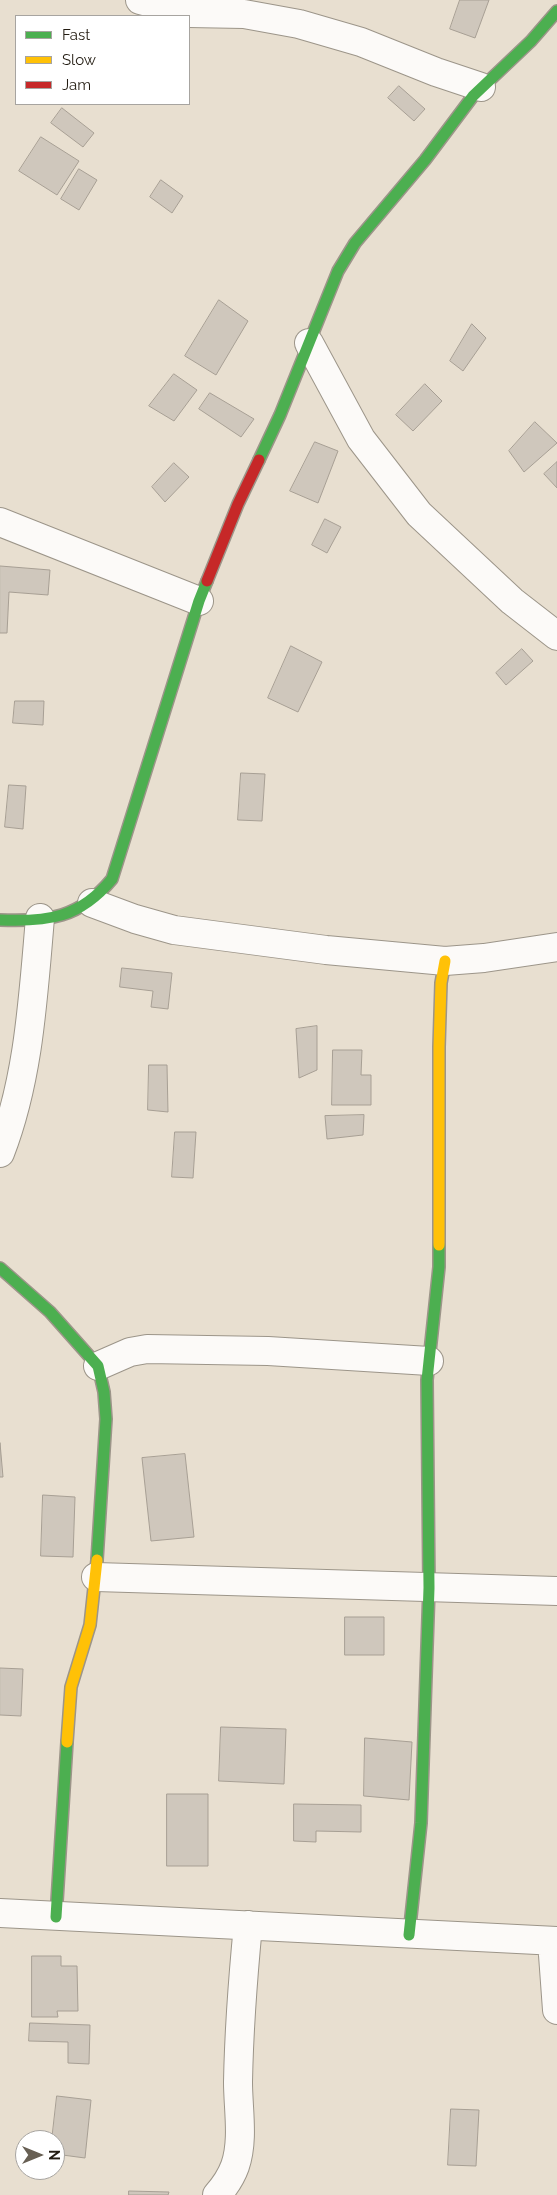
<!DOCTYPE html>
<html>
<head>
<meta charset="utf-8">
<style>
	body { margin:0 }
	#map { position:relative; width:557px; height:2195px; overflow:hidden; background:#e8dfd0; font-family:Raleway,sans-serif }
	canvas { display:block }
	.legend { position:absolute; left:15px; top:15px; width:175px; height:90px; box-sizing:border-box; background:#fff; border:1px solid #a7a4a0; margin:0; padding:6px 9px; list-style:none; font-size:15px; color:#231c12 }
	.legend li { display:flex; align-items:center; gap:10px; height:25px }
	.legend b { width:25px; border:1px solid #a7a4a0 }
	.north { position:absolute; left:15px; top:2130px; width:50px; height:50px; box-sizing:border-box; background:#fff; border:1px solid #a7a4a0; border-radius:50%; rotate:90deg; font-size:14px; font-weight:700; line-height:20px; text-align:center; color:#231c12 }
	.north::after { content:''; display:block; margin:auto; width:18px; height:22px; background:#686054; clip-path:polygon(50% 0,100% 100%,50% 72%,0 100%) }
</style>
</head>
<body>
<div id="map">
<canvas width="557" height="2195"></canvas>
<ul class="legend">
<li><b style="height:6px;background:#4caf50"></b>Fast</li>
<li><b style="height:6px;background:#ffc107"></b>Slow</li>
<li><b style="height:6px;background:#c62828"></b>Jam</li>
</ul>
<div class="north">N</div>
</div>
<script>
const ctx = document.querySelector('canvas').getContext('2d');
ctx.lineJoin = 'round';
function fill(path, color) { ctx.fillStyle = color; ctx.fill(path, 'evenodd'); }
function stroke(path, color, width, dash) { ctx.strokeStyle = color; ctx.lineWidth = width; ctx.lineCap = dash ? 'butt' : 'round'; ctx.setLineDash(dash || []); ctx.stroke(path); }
const building = new Path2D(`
	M460 0H489L475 38 450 29Z
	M399 86 425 109 414 121 388 98Z
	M62 108 94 133 83 147 51 123Z
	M41 137 79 161 57 195 19 171Z
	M79 169 97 180 79 210 61 199Z
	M161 180 183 196 172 213 150 197Z
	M219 300 248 321 216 375 185 356Z
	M472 324 486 338 463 371 450 361Z
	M174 374 197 390 174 421 149 406Z
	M425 384 442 401 413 431 396 415Z
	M210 393 254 419 241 437 199 409Z
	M535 422 557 443 524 472 509 451Z
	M315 442 338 451 318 503 290 491Z
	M557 462V488L544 474Z
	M174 463 189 477 165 502 152 487Z
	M325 519 341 527 327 553 312 545Z
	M0 566 50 570 48 595 9 592 7 633H0Z
	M291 646 322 662 298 712 268 698Z
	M522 649 533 661 506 685 496 673Z
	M15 701H44L43 725 13 723Z
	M241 773 265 774 262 821 238 820Z
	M9 785 26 786 23 829 5 827Z
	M122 968 172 973 168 1009 151 1007 153 991 120 987Z
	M317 1026V1070L299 1078 296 1029Z
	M333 1050H362L361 1075H371V1105H332Z
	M149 1065H167L168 1112 148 1110Z
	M364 1115 363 1135 327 1139 325 1116Z
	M175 1132H196L193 1178 172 1177Z
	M0 1443 3 1477H0Z
	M185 1454 194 1537 151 1541 142 1458Z
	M43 1495 75 1497 73 1557 41 1556Z
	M345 1617H384V1655H345Z
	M0 1668 23 1669 21 1716 0 1715Z
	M221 1727 286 1729 284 1784 219 1781Z
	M365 1738 412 1742 409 1800 364 1796Z
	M167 1794H208V1866H167Z
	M294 1804 361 1805V1832L316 1831V1842L294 1841Z
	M32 1956H61V1966H77L78 2011H57L58 2017H32Z
	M30 2023 90 2025 89 2064 68 2063V2042L29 2041Z
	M57 2096 91 2100 85 2158 55 2154V2140H52Z
	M451 2109 479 2110 476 2166 448 2165Z
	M129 2191 169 2192 168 2195H129Z`);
fill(building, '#cfc7bc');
stroke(building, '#a79f94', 1);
const street = new Path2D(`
	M140 0 189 13 244 14 299 24 361 42 436 72 481 87
	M309 343 361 439 419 514 512 601 557 636
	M0 522 199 601
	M92 903 135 919 174 930 326 950 445 961 484 958 557 947
	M0 1153C29 1078 33 998 40 918
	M98 1366 130 1352 147 1349 268 1351 429 1361
	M96 1577 557 1591
	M0 1913 557 1941
	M552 1941 557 2010
	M217 2195C225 2186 231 2177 235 2166 244 2140 238 2109 238 2082 239 2029 243 1977 248 1925`);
const fast = new Path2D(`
	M259 460 280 415 338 271 355 243 425 160 473 96 531 41 557 11
	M0 920C48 922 80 918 112 879L199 601 207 581
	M0 1268 50 1312 98 1366 104 1392 106 1419 97 1560
	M56 1917 67 1742
	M409 1935 421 1823 429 1588 427 1380 439 1267V1245`);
const slow = new Path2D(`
	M439 1245V1047L441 983 445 961
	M67 1742 71 1687 90 1625 97 1560`);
const jam = new Path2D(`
	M207 581 238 504 259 460`);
stroke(street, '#9c9589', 30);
stroke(fast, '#9c9589', 14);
stroke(slow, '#9c9589', 14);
stroke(jam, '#9c9589', 14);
stroke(street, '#fcfaf8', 28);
stroke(fast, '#4caf50', 11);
stroke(slow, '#ffc107', 11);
stroke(jam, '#c62828', 11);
</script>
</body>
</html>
